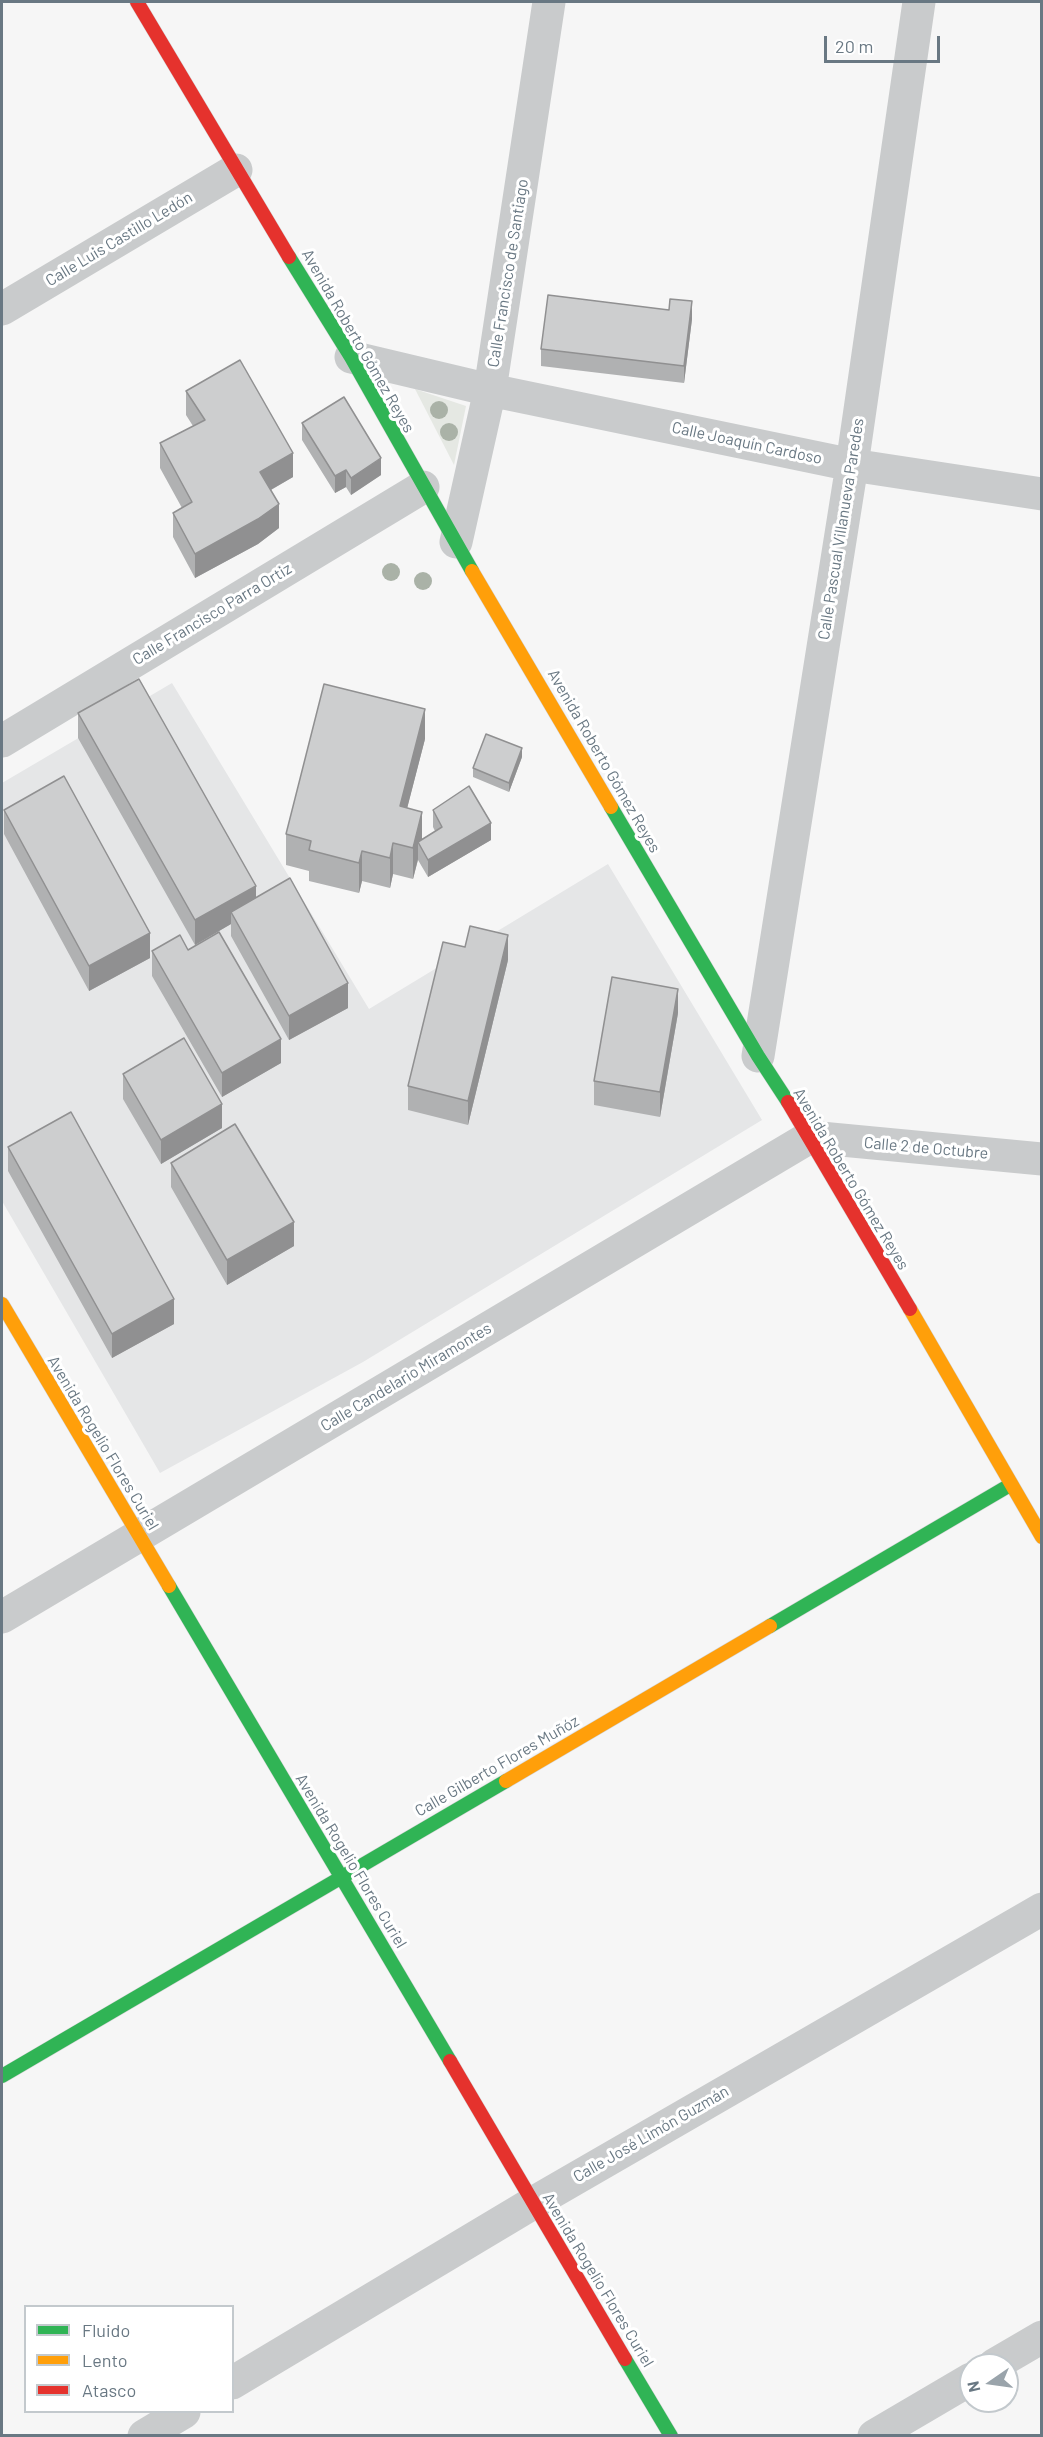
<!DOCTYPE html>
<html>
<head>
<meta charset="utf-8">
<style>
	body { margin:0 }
	#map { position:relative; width:1043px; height:2437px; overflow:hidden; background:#f6f6f6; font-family:Barlow,sans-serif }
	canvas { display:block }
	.frame { position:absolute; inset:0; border:3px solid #697883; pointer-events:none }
	.legend { position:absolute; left:24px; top:2305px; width:210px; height:108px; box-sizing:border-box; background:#fff; border:2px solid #c3c9cd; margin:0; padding:8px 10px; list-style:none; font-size:18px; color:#697883 }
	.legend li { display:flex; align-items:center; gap:12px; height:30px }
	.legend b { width:30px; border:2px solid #c3c9cd }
	.north { position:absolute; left:959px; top:2353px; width:60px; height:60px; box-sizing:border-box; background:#fff; border:2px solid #c3c9cd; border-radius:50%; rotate:257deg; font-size:16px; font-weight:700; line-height:24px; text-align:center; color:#697883 }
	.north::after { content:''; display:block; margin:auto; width:21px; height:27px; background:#9aa4ab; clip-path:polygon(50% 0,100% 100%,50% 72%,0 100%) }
	.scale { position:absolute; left:824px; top:36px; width:116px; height:27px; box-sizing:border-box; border:3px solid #697883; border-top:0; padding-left:8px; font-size:18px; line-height:21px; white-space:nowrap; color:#697883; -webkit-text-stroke:4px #fff; paint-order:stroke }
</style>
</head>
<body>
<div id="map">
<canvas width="1043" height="2437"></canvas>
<div class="frame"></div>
<ul class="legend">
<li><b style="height:8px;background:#30b455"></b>Fluido</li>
<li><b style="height:8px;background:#ff9f0a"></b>Lento</li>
<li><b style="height:8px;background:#e5322d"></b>Atasco</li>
</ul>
<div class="north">N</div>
<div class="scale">20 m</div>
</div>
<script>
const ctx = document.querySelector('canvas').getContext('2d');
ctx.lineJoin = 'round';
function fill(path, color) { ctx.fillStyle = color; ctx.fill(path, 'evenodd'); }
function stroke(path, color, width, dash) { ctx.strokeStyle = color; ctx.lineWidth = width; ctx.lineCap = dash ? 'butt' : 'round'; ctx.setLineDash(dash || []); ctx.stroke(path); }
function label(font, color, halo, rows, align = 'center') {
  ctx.font = font + ' Barlow,sans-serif'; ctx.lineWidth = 6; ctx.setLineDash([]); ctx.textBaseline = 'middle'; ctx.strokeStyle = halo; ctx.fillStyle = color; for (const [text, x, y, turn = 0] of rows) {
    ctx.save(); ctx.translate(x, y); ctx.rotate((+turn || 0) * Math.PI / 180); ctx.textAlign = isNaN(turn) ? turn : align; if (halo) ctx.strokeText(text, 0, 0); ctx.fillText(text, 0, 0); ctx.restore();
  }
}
fill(new Path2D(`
	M172 683 369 1009 608 864 762 1120 363 1362 160 1473 2 1201V783Z`), '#e5e6e7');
fill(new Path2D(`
	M415 389 466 406 454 465Z`), '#e5e8e3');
const fast = new Path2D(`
	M289 257 351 357 472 571
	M611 807 758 1056 788 1102
	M169 1586 450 2061
	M770 1626 1010 1485
	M2 2076 506 1781
	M625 2359 671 2436`);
const slow = new Path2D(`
	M472 571 611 807
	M2 1304 169 1586
	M910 1309 1042 1537
	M506 1781 770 1626`);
const jam = new Path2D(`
	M137 2 289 257
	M788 1102 910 1309
	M450 2061 625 2359`);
stroke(fast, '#d2d3d4', 15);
stroke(slow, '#d2d3d4', 15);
stroke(jam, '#d2d3d4', 15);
stroke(new Path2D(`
	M2 309 236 170
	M351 357 490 390 852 465 1042 494
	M456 542 490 390 549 2
	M2 741 423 487
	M758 1056 852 465 919 2
	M2 1617 810 1137 1042 1159
	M994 2365 1042 2337
	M232 2383 533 2203 1042 1909
	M144 2436 184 2412
	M874 2436 971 2379`), '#c9cbcc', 33);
stroke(fast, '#30b455', 14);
stroke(slow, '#ff9f0a', 14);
stroke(jam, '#e5322d', 14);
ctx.fillStyle = '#aab2a7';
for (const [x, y] of [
	[439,410],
	[449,432],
	[391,572],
	[423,581]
]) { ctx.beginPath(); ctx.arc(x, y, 9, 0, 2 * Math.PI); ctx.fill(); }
fill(new Path2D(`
	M692 319 684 383 541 366V349Z
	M186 391 293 477 271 490 279 528 258 544 195 578 173 537V513L182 508 160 468V443L193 426 186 415Z
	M302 423 381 475 351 495 346 487 335 493 302 440Z
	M78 713 256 898 348 1008 289 1040 231 936V924L195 945 78 738Z
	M425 739 407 808 422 839 435 831 433 827V810L491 840 428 877 418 860 413 879 393 874 390 888 362 881 359 893 309 881V871L286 865V834Z
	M522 757 509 792 473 777V768Z
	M4 810 150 958 89 991 4 834Z
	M188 950 281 1063 222 1097 152 976V951Z
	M508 960 468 1125 408 1110V1086Z
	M678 1013 660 1117 594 1105V1081Z
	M123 1074 222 1128 161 1164 123 1099Z
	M8 1147 174 1324 112 1358 8 1171Z
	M171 1163 294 1246 227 1285 171 1187Z`), '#b0b1b2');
fill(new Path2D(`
	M692 301V319L684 383V366Z
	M293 453V477L260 496V472Z
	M381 458V475L351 495V478Z
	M346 470V487L335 493V476Z
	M279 504V528L258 544 195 578V554Z
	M425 709V739L400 836V806Z
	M522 748V757L509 792V783Z
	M422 812V842H418V859L413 879V848Z
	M491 823V840L428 877V860Z
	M393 843V874L390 888V858Z
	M362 851V881L359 893V863Z
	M256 886V910L231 912V924L195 945V920Z
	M150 933V958L89 991V966Z
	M508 935V960L468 1125V1101Z
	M348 983V1008L289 1040V1016Z
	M678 989V1013L660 1117V1092Z
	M281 1039V1063L222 1097V1073Z
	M222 1104V1128L161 1164V1140Z
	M294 1222V1246L227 1285V1260Z
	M174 1299V1324L112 1358V1334Z`), '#909091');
const building = new Path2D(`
	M548 295 669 310 670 299 692 301 684 366 541 349Z
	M240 360 293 453 260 472 279 504 258 519 195 554 173 513 192 502 160 443 205 420 186 391Z
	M344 397 381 458 351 478 346 470 335 476 302 423Z
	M139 679 256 886 195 920 78 713Z
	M324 684 425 709 400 806 422 812 413 848 393 843 390 858 362 851 359 863 309 850 311 841 286 834Z
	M486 734 522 748 509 783 473 768Z
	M64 776 150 933 89 966 4 810Z
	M469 786 491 823 428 860 418 842 442 827 433 810Z
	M290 878 348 983 289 1016 231 912Z
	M470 926 508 935 468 1101 408 1086 443 942 465 947Z
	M219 932 281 1039 222 1073 152 951 180 935 188 950Z
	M612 977 678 989 660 1092 594 1081Z
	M184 1038 222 1104 161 1140 123 1074Z
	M71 1112 174 1299 112 1334 8 1147Z
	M235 1124 294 1222 227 1260 171 1163Z`);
fill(building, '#cdcecf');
stroke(building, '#909091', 1.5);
label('16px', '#697883', '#fff', [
	["Calle Luis Castillo Ledón",119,239,-31],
	["Calle Francisco de Santiago",508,273,-81],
	["Avenida Roberto Gómez Reyes",358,341,60],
	["Calle Joaquín Cardoso",747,443,12],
	["Calle Pascual Villanueva Paredes",841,529,-81],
	["Calle Francisco Parra Ortiz",212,614,-31],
	["Avenida Roberto Gómez Reyes",604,761,60],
	["Calle 2 de Octubre",926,1148,5],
	["Avenida Roberto Gómez Reyes",851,1179,59],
	["Calle Candelario Miramontes",406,1377,-31],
	["Avenida Rogelio Flores Curiel",103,1443,59],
	["Calle Gilberto Flores Muñóz",497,1766,-30],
	["Avenida Rogelio Flores Curiel",351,1861,59],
	["Calle José Limón Guzmán",651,2134,-30],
	["Avenida Rogelio Flores Curiel",598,2280,59]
]);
</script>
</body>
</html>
